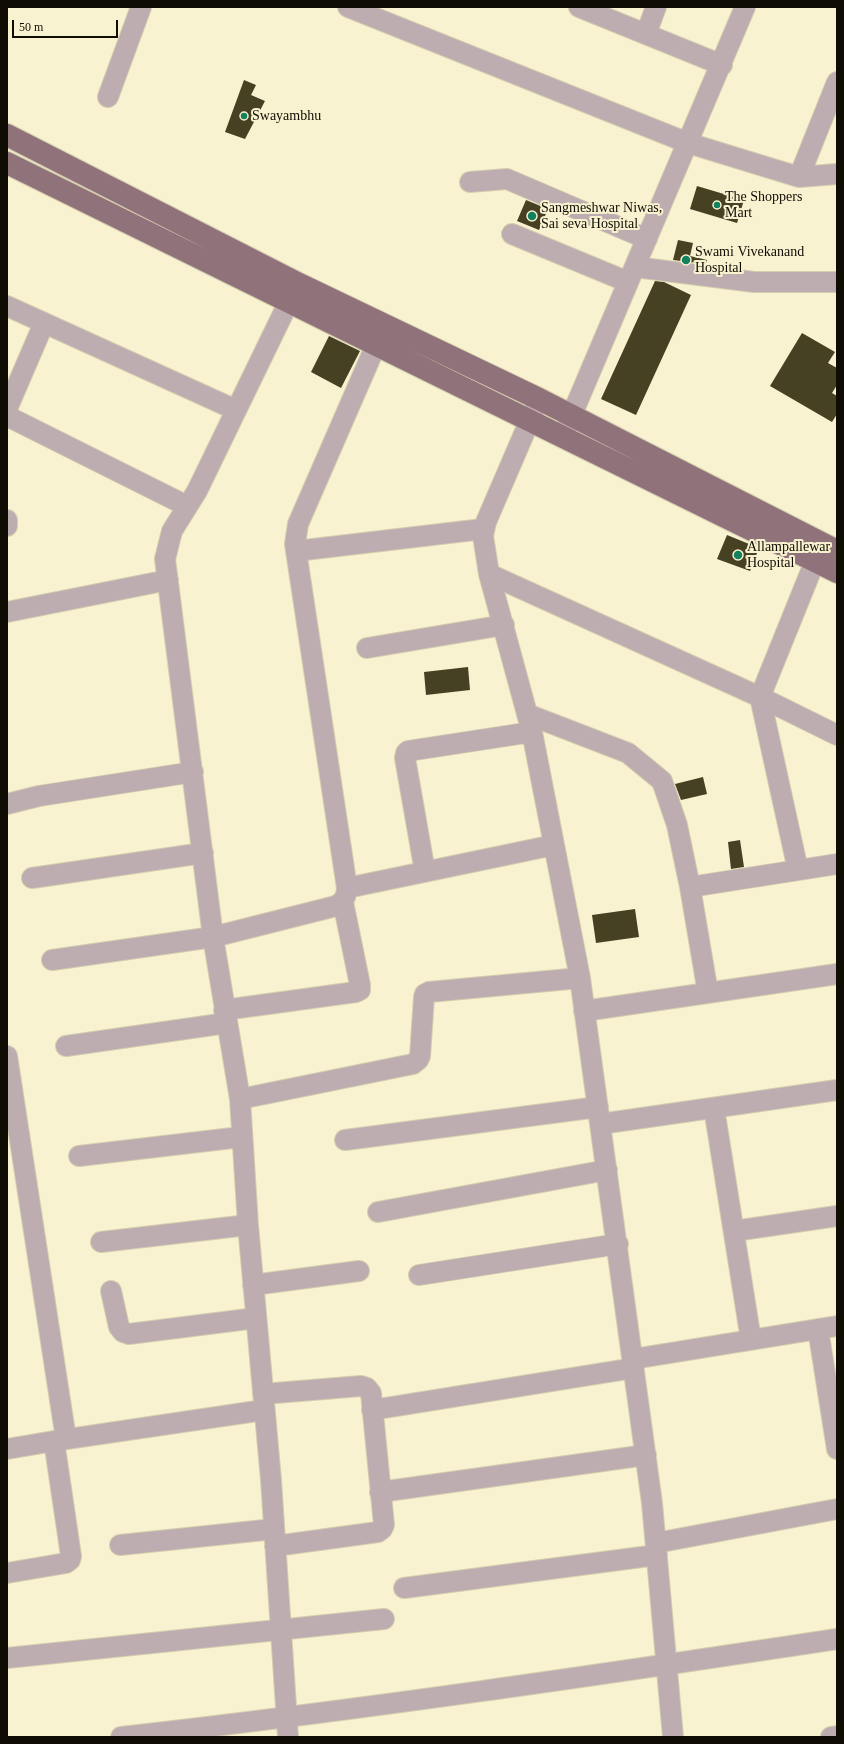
<!DOCTYPE html>
<html>
<head>
<meta charset="utf-8">
<style>
	body { margin:0 }
	#map { position:relative; width:844px; height:1744px; overflow:hidden; background:#f9f2d0; font-family:"Times New Roman",serif }
	canvas { display:block }
	.frame { position:absolute; inset:0; border:8px solid #0f0c03; pointer-events:none }
	.scale { position:absolute; left:12px; top:20px; width:106px; height:18px; box-sizing:border-box; border:2px solid #0f0c03; border-top:0; padding-left:5px; font-size:12px; line-height:14px; white-space:nowrap; color:#0f0c03; -webkit-text-stroke:3px #f9f2d0; paint-order:stroke }
</style>
</head>
<body>
<div id="map">
<canvas width="844" height="1744"></canvas>
<div class="frame"></div>
<div class="scale">50 m</div>
</div>
<script>
const ctx = document.querySelector('canvas').getContext('2d');
ctx.lineJoin = 'round';
function fill(path, color) { ctx.fillStyle = color; ctx.fill(path, 'evenodd'); }
function stroke(path, color, width, dash) { ctx.strokeStyle = color; ctx.lineWidth = width; ctx.lineCap = dash ? 'butt' : 'round'; ctx.setLineDash(dash || []); ctx.stroke(path); }
function label(font, color, halo, rows, align = 'center') {
  ctx.font = font + ' "Times New Roman",serif'; ctx.lineWidth = 4; ctx.setLineDash([]); ctx.textBaseline = 'middle'; ctx.strokeStyle = halo; ctx.fillStyle = color; for (const [text, x, y, turn = 0] of rows) {
    ctx.save(); ctx.translate(x, y); ctx.rotate((+turn || 0) * Math.PI / 180); ctx.textAlign = isNaN(turn) ? turn : align; if (halo) ctx.strokeText(text, 0, 0); ctx.fillText(text, 0, 0); ctx.restore();
  }
}
fill(new Path2D(`
	M244 80 256 85 251 95 265 101 245 139 225 132Z
	M697 186 744 200 737 223 690 209Z
	M526 200 548 209 539 230 517 221Z
	M678 240 693 243 690 256 707 260 706 264 673 260Z
	M655 281 664 282 691 295 636 415 601 399Z
	M802 333 835 352 828 363 837 368V385L832 393 837 396V414L832 422 770 386Z
	M329 336 360 351 341 388 311 372Z
	M727 535 759 548 750 571 717 559Z
	M468 667 470 690 426 695 424 672Z
	M703 777 707 794 681 800 675 784Z
	M740 840 744 867 731 869 728 842Z
	M635 909 639 937 596 943 592 915Z`), '#464123');
const minor = new Path2D(`
	M348 7 688 143 799 177 837 174
	M579 7 722 65
	M646 34 656 7
	M108 97 141 7
	M799 177 837 82
	M470 182 507 179 647 239
	M512 234 628 282
	M635 267 754 282H837
	M7 306 236 410
	M539 399 486 522 483 536 489 574 532 732 580 978 652 1503 673 1737
	M7 409 44 323
	M7 416 187 506
	M565 431 745 7
	M7 520V526
	M296 551 483 529
	M489 574 760 697 837 735
	M7 612 168 580
	M367 648 504 625
	M527 714 628 753 662 781 677 825 690 887 708 993
	M7 804 39 796 193 772
	M798 870 760 697 815 561
	M425 872 405 758 406 753 408 751 532 732
	M32 878 203 853
	M690 887 837 864
	M347 888 554 845
	M52 960 213 937 336 906C344 901 346 898 347 888L295 544 298 524 376 345
	M224 1010 356 992 360 990V985L343 902
	M584 1011 837 974
	M66 1046 227 1023
	M7 1056 66 1439
	M240 1099 413 1064 418 1060 420 1056 424 997 425 994 429 992 580 978
	M714 1108 751 1340
	M600 1124 837 1090
	M345 1140 598 1107
	M79 1156 241 1137
	M378 1212 607 1170
	M734 1231 837 1216
	M101 1242 248 1225
	M419 1275 618 1244
	M253 1285 359 1271
	M111 1291 119 1327 123 1332 129 1334 256 1318
	M818 1329 837 1449
	M633 1359 837 1326
	M263 1394 361 1386 367 1388 371 1393 384 1525 382 1529 378 1532 275 1546
	M372 1410 634 1368
	M7 1449 54 1441 264 1410
	M380 1492 646 1455
	M656 1543 837 1509
	M120 1545 274 1529
	M7 1573 66 1563 70 1560 71 1556 54 1441
	M404 1588 657 1555
	M7 1658 384 1619
	M121 1737C360 1710 599 1675 837 1639
	M288 1737 271 1480 248 1225 240 1099 213 937 165 559 172 531 197 491 296 287
	M831 1737 837 1736`);
const major = new Path2D(`
	M7 135 297 283 539 399 837 551
	M7 163 837 572`);
stroke(minor, '#d4cdaf', 22);
stroke(major, '#d4cdaf', 24);
stroke(minor, '#bdacb0', 20);
stroke(major, '#90727a', 22);
for (const [x, y, r, color] of [
	[244,116,4,"#12815e"],
	[717,205,4,"#12815e"],
	[532,216,5,"#12815e"],
	[686,260,5,"#12815e"],
	[738,555,5,"#12815e"]
]) { const dot = new Path2D(); dot.arc(x, y, r, 0, 2 * Math.PI); ctx.fillStyle = color; ctx.fill(dot); stroke(dot, '#f9f2d0', 1.5); }
label('14px', '#0f0c03', '#f9f2d0', [
	["Swayambhu",252,116],
	["The Shoppers",725,197],
	["Mart",725,213],
	["Sangmeshwar Niwas,",541,208],
	["Sai seva Hospital",541,224],
	["Swami Vivekanand",695,252],
	["Hospital",695,268],
	["Allampallewar",747,547],
	["Hospital",747,563]
], 'left');
</script>
</body>
</html>
